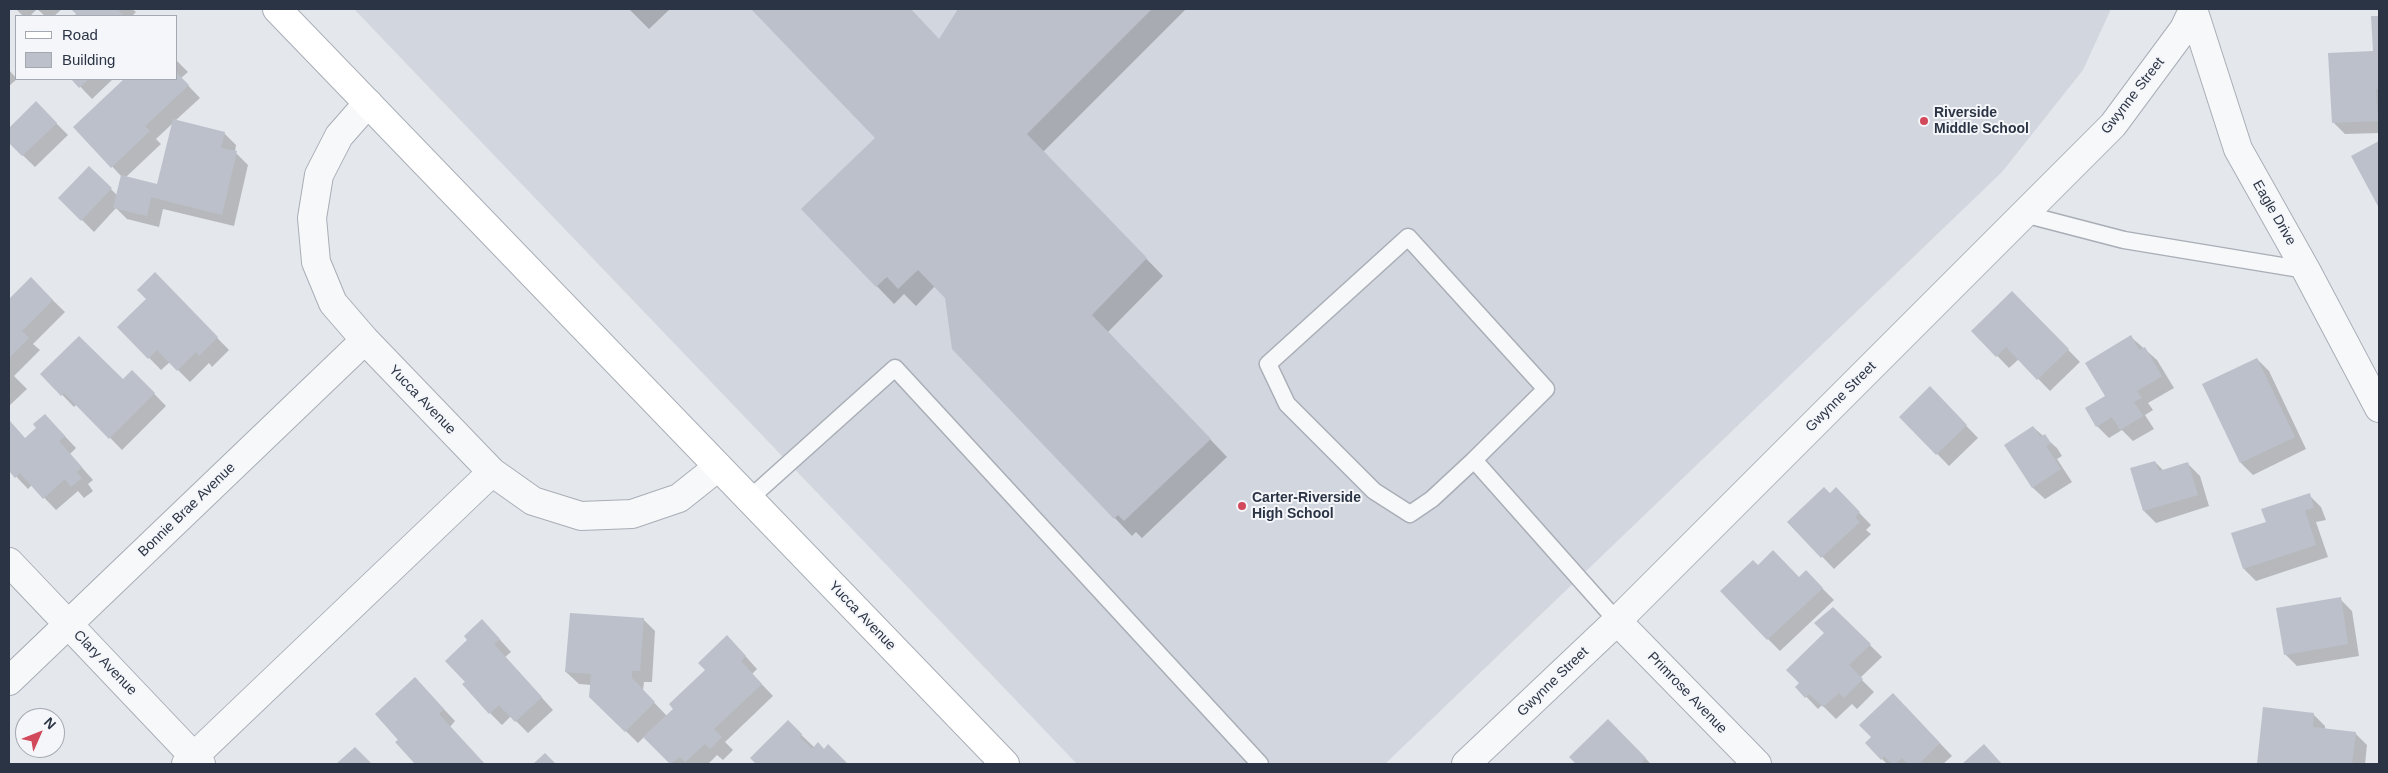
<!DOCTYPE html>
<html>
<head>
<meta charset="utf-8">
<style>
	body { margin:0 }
	#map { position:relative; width:2388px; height:773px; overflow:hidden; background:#e4e7ec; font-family:Helvetica,sans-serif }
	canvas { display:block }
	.frame { position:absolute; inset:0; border:10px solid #2b3445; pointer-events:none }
	.legend { position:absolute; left:15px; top:15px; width:162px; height:65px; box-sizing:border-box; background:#f4f6f9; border:1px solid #a4a8b1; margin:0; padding:6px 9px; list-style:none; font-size:15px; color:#2b3445 }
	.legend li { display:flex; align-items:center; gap:10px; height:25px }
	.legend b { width:25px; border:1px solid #a4a8b1 }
	.north { position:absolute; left:15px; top:708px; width:50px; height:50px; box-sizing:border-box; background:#f4f6f9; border:1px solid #a4a8b1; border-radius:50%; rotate:46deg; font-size:14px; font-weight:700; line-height:20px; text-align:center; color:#2b3445 }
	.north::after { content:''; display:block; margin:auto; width:18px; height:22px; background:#d1495b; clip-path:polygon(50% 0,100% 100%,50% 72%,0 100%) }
</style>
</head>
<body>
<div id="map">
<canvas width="2388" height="773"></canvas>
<div class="frame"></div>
<ul class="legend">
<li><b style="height:6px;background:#fff"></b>Road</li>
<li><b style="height:14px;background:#bbc0ca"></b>Building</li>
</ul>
<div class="north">N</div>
</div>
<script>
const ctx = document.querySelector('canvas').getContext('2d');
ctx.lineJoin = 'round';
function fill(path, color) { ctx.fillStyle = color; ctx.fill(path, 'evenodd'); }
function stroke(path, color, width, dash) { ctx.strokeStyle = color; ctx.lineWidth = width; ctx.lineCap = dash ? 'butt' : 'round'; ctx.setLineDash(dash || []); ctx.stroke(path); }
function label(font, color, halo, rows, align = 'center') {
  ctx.font = font + ' Helvetica,sans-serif'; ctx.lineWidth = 4; ctx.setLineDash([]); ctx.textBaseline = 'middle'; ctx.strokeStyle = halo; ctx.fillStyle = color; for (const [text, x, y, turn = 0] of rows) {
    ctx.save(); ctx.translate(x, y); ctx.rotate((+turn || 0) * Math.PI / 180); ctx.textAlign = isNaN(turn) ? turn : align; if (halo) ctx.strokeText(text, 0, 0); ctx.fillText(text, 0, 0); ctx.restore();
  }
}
fill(new Path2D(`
	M354 9H2111L2083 70 2002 172 1385 764H1077Z`), '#d2d6de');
fill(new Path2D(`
	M16 9H62L54 16H45L37 9 30 16H23Z
	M75 9H132L136 12 132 16H76L78 14 74 10Z
	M629 9H670L649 29Z
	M753 9H910L940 41 959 9H1186L1043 152 1163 276 1108 332 1227 457 1142 538 1136 532 1132 536 953 348 946 298 935 286 916 306 904 294 894 304 803 209 876 138Z
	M2379 17V133L2345 134 2333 122 2375 52 2373 18Z
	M176 60 188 72 181 78 200 98 175 121 224 133 236 145 235 152 248 165 234 226 163 209 159 227 127 219 116 208 94 232 60 198 89 168 118 196 122 177 75 127 126 79H176ZM173 123 158 185 126 177 161 144 156 139Z
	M9 70 17 79 9 86Z
	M73 79H113L92 99Z
	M36 103 68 135 35 167 9 142V130Z
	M2379 142V205L2353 156Z
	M155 274 229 350 212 367 209 363 190 382 170 362 161 370 119 327 147 299Z
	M31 279 65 312 33 344 40 350 14 376 27 389 9 406V301Z
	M2012 292 2080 362 2050 391 2019 359 2009 368 1973 331Z
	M2131 337 2157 360 2174 388 2148 403 2153 410 2145 415 2154 429 2133 441 2122 430 2109 438 2097 426Z
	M2257 359 2269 371 2306 449 2253 475 2241 463Z
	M132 371 166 406 122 450 77 404 74 407 42 374 123 381Z
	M1930 388 1978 438 1949 466 1901 417Z
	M45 415 76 448 70 454 93 480 88 484 93 491 84 498 78 491 56 510 32 485 28 489 9 469V420L25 439 38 428Z
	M2033 427 2057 448 2062 456 2057 459 2072 482 2045 499 2033 488 2006 446Z
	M2155 462 2164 471 2188 464 2200 476 2209 506 2156 523 2144 511Z
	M1830 495 1848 501 1871 525 1866 530 1871 534 1834 569 1789 522Z
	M2309 495 2321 507 2326 520 2316 522 2328 557 2256 581 2244 569 2267 523Z
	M1758 567 1799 579 1806 572 1834 600 1780 651 1768 639Z
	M2340 599 2352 611 2359 656 2297 666 2285 654Z
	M1833 608 1882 657 1860 678 1874 692 1857 709 1852 704 1836 719 1822 705 1818 709 1797 687 1826 633Z
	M643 619 655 631 652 682H644L643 691 667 716 739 649 757 669 752 674 773 696 725 742 733 750 723 760 717 755 708 764H672L645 736 638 743 591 697V685L579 684 566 672Z
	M494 633 511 652 505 657 553 710 528 733 511 716 502 725 490 713Z
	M427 691 455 721 450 727 484 764H417L397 742Z
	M1905 706 1952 756 1943 764H1887L1866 743Z
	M2264 709 2313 714 2325 726V729L2355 733 2367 745 2365 764H2258Z
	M1608 721 1651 764H1578L1571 757Z
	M788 722 815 748 824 750 828 746 847 764H758L752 758Z`), '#0003');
fill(new Path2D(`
	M74 9H117L124 16H74L76 14 72 10Z
	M751 9H911L939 39 958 9H1152L1027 134 1147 258 1092 315 1211 439 1124 521 1118 515 1114 519 952 349 945 298 918 270 898 289 887 277 876 287 801 209 875 138Z
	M2371 16H2379V89H2376L2378 121 2332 123 2328 53 2373 51Z
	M176 72 189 85 145 126 150 131 111 168 73 127 124 79H176Z
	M71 79H89L79 88Z
	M36 101 57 123 22 156 9 143V128Z
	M173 119 225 132 221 148 237 151 222 215 151 197 147 216 113 208 121 175 157 184Z
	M2379 141V208L2351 156Z
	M89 166 112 188 81 221 58 198Z
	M155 272 218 337 199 356 196 352 177 371 157 350 148 359 117 327 146 299 137 290Z
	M31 277 53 300 22 331 29 338 9 358V299Z
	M2012 291 2069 349 2037 380 2006 347 1996 357 1971 331Z
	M2131 335 2139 350 2145 347 2162 376 2137 391 2142 398 2134 402 2143 416 2120 430 2112 417 2096 427 2085 408 2105 396 2085 363Z
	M79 336 123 379 132 370 155 393 109 439 64 393 61 396 40 374Z
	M2257 358 2295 437 2240 463 2202 384Z
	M1930 386 1967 425 1936 455 1899 417Z
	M45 414 65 436 59 441 82 467 77 472 82 478 71 487 65 479 43 499 20 473 15 478 9 471V420L25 438 36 428 33 424Z
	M2033 426 2041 437 2045 434 2051 443 2046 446 2061 469 2032 488 2004 445Z
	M2155 461 2159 471 2188 462 2198 495 2143 511 2130 468Z
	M1824 487 1830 493 1836 487 1860 512 1855 517 1860 522 1821 558 1787 522Z
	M2310 493 2314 508 2305 510 2316 545 2243 569 2231 533 2266 522 2261 509Z
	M1773 550 1799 577 1806 570 1823 588 1767 640 1720 591 1753 560 1758 565Z
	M2341 597 2348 644 2284 655 2276 608Z
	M1833 607 1871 644 1849 665 1863 679 1844 698 1839 693 1823 707 1809 694 1805 698 1795 687 1799 683 1786 670 1824 633 1814 623Z
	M570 613 644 618 640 671H632V678L655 702 625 732 589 697 591 674 565 672Z
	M482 619 500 639 494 644 542 697 515 722 499 705 489 714 462 684 465 682 445 661 467 640 464 636Z
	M727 635 746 656 741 661 762 684 714 729 722 737 710 749 705 744 685 762 680 757 670 764 643 737 673 709 669 704 705 670 698 663Z
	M415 677 444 709 439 714 485 764H415L395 742 398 740 375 714Z
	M1893 693 1940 743 1919 764H1908L1902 758 1895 764H1892L1884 756 1881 760 1865 743 1871 737 1859 725Z
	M2263 707 2314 713 2313 727 2356 732 2352 764H2257Z
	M1608 719 1646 758 1640 764H1576L1569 757Z
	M788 720 802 734 800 737 812 749 818 742 824 749 828 744 848 764H756L750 758Z
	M1984 744 2002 764H1962Z
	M355 747 372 764H336Z
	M545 753 556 764H533Z`), '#bbc0ca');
const lane = new Path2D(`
	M2024 214 2124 240 2306 270
	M1474 460 1432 499 1410 514 1374 491 1287 404 1268 364 1408 237 1546 389 1474 460 1617 621
	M749 499 895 368 1260 764`);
const street = new Path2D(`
	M2193 9 2238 149 2306 270 2379 408
	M368 103 339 136 319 175 312 218 316 262 333 303 365 340 492 472 533 501 581 516 632 514 679 498 718 467
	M9 562 201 764
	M1617 621 1757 764
	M9 681 365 340
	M186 764 492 472
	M1466 764 1617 621 2113 125 2184 29 2193 10`);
const secondary = new Path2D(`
	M277 9 1005 764`);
stroke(lane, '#a9aeb7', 19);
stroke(street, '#a9aeb7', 30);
stroke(secondary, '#a9aeb7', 30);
stroke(lane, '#f7f8fa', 16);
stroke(street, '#f7f8fa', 28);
stroke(secondary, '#fff', 28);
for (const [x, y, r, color] of [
	[1924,121,5,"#d1495b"],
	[1242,506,5,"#d1495b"]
]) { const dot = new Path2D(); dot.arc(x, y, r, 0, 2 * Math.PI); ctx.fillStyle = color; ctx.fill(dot); stroke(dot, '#f4f6f9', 2); }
label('14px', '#2b3445', '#f4f6f9', [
	["Gwynne Street",2133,96,-52],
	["Eagle Drive",2274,213,60],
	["Gwynne Street",1841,397,-45],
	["Yucca Avenue",422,400,46],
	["Bonnie Brae Avenue",187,510,-44],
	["Yucca Avenue",862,616,46],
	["Clary Avenue",105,663,46],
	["Gwynne Street",1553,682,-44],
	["Primrose Avenue",1687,693,46]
]);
label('bold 14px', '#2b3445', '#f4f6f9', [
	["Riverside",1934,113],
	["Middle School",1934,129],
	["Carter-Riverside",1252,498],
	["High School",1252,514]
], 'left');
</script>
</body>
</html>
